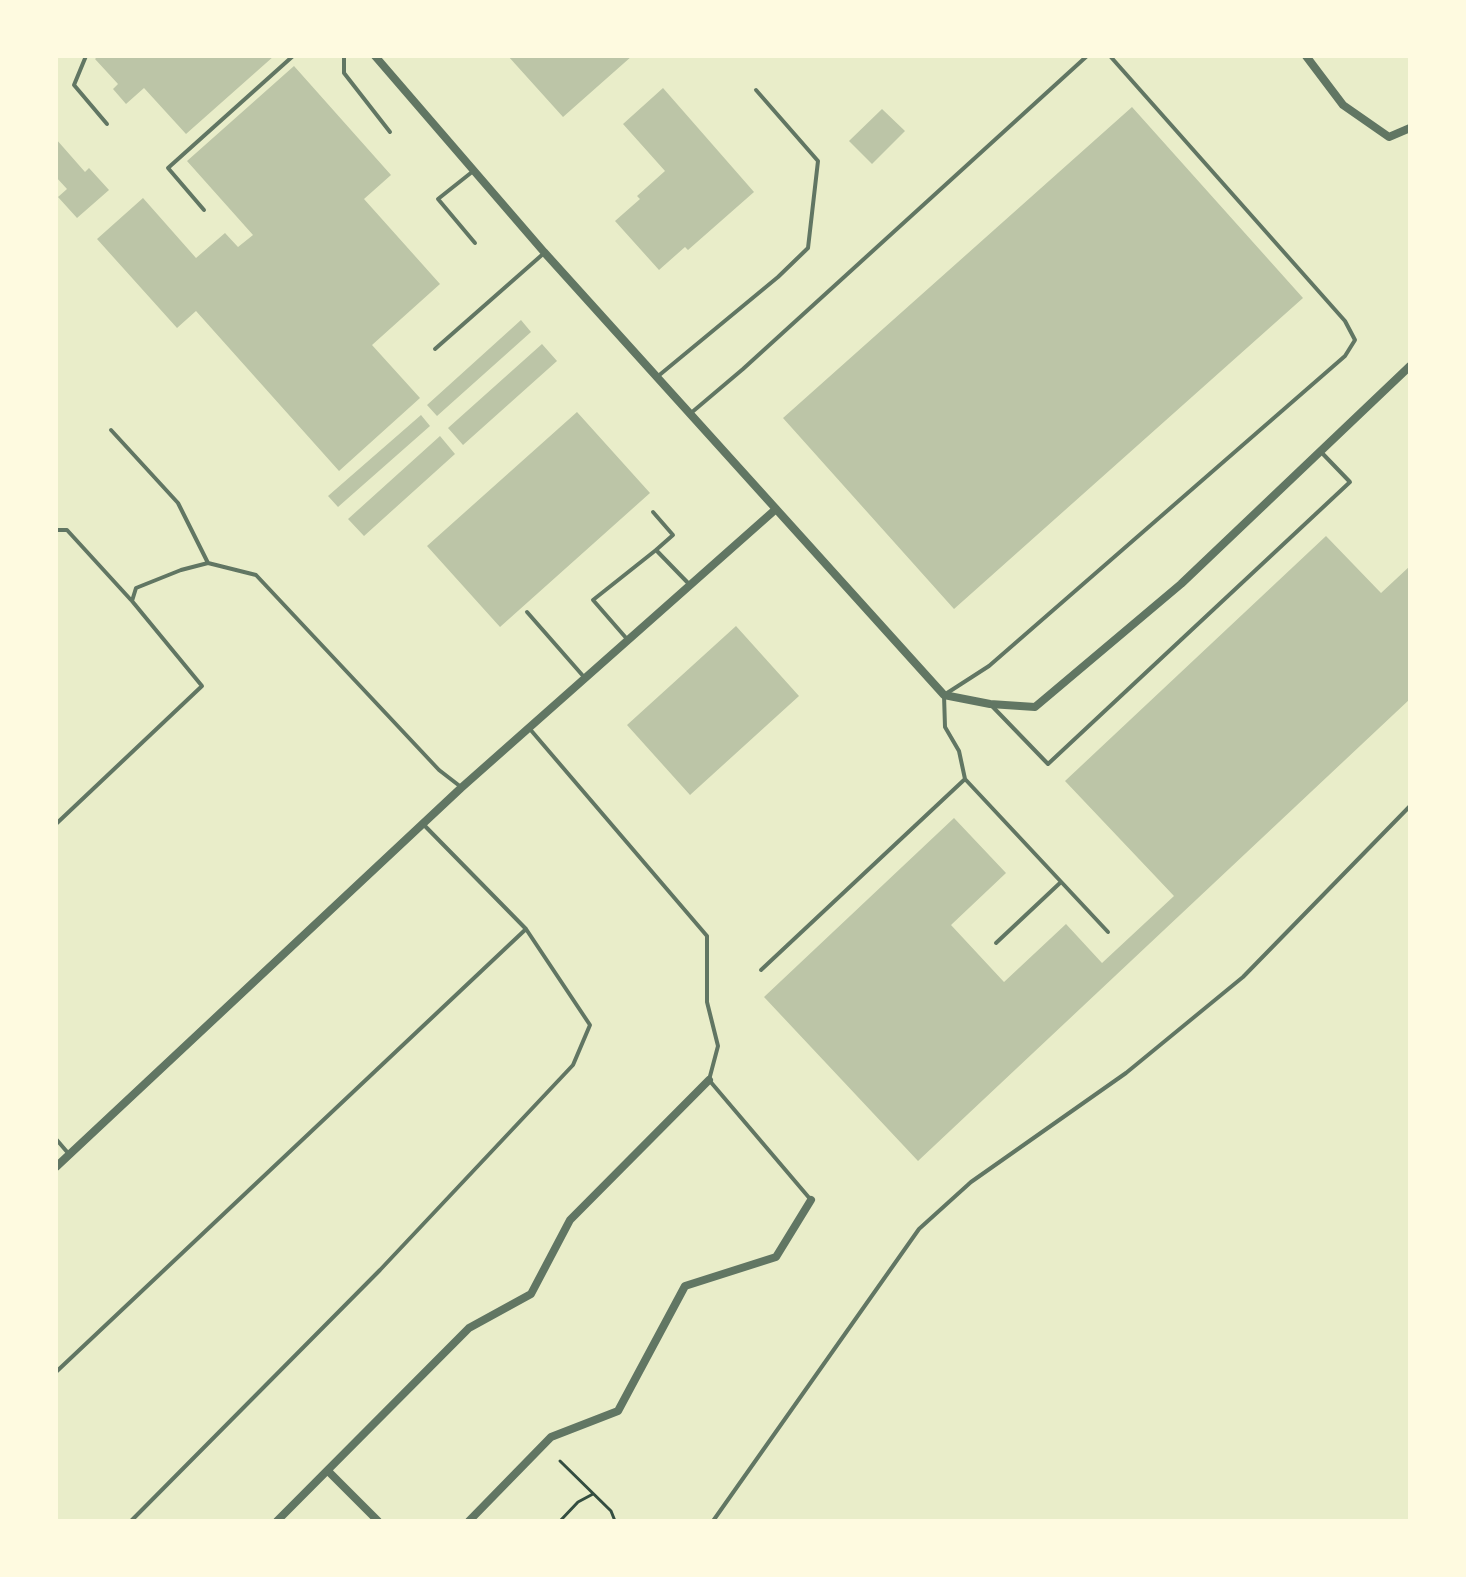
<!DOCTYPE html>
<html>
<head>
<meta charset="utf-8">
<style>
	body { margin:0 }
	#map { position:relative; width:1466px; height:1577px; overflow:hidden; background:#e9edc9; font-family:Commissioner,sans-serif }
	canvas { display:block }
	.frame { position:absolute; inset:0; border:58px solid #fefae0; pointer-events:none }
</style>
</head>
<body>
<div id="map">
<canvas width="1466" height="1577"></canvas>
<div class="frame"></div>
</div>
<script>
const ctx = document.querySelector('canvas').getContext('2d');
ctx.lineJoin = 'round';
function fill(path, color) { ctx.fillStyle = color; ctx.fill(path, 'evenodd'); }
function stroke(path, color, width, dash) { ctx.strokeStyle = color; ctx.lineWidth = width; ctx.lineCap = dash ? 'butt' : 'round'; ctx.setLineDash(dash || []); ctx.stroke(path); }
fill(new Path2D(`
	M98 56H274L186 134 144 88 126 104 113 89 118 84 95 59Z
	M508 56H632L563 117Z
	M294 66 391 175 364 199 440 284 372 345 420 398 339 471 196 311 177 328 97 239 143 198 196 258 225 233 238 247 253 235 187 161Z
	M663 88 754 192 688 250 685 247 659 270 615 221 640 199 637 196 665 171 623 124Z
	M1132 107 1303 298 954 609 783 418Z
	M882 109 905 131 872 164 849 141Z
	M56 139 85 172 89 168 109 190 77 218 58 197 67 189 56 177Z
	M521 320 531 332 437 416 427 405Z
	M542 344 557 361 463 445 448 428Z
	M577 412 650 493 500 627 427 546Z
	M421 415 430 426 338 507 328 496Z
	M440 436 455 454 364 536 348 519Z
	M1326 536 1381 593 1410 566V699L918 1161 764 997 954 818 1006 873 951 925 1004 982 1066 924 1102 963 1174 896 1065 781Z
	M736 626 799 696 690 795 627 725Z`), '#bcc5a7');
stroke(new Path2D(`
	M560 1461 611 1511 615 1521
	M560 1521 578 1502 593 1494`), '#344e41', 3);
stroke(new Path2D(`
	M86 56 74 85 107 124
	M344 56V73L390 132
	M472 172 438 199 475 243
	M204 210 168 168 293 56
	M435 349 543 254
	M657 377 778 277 808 248 818 161 756 90
	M691 413 743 369 1087 56
	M111 430 178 503 208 563
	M653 512 673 535 656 550
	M56 530H67L131 600
	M527 612 584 677
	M627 639 593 600 656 550 689 584
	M991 705 1048 764 1350 482 1322 453
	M529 728 707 936V1002L718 1046 709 1080 811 1200
	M56 824 202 686 132 601 136 588 181 570 208 563 256 575 439 770 461 787
	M1108 932 965 779 959 751 945 727 944 695 989 666 1345 356 1355 340 1345 321 1110 56
	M996 943 1061 882
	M761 970 965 779
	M56 1139 68 1153
	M56 1372 526 929
	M131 1521 380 1270 573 1065 590 1025 526 929 423 824
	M713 1521 919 1229 971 1182 1126 1073 1243 977 1410 806`), '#617663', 4);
stroke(new Path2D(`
	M375 56 544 252 944 695 990 704 1035 707 1181 584 1410 366
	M1306 56 1343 105 1389 137 1410 128
	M56 1167 461 788 776 509
	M328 1471 378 1521
	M277 1521 469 1328 531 1294 570 1220 709 1080
	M469 1521 551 1437 618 1411 685 1286 776 1257 811 1200`), '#617663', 8);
</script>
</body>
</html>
